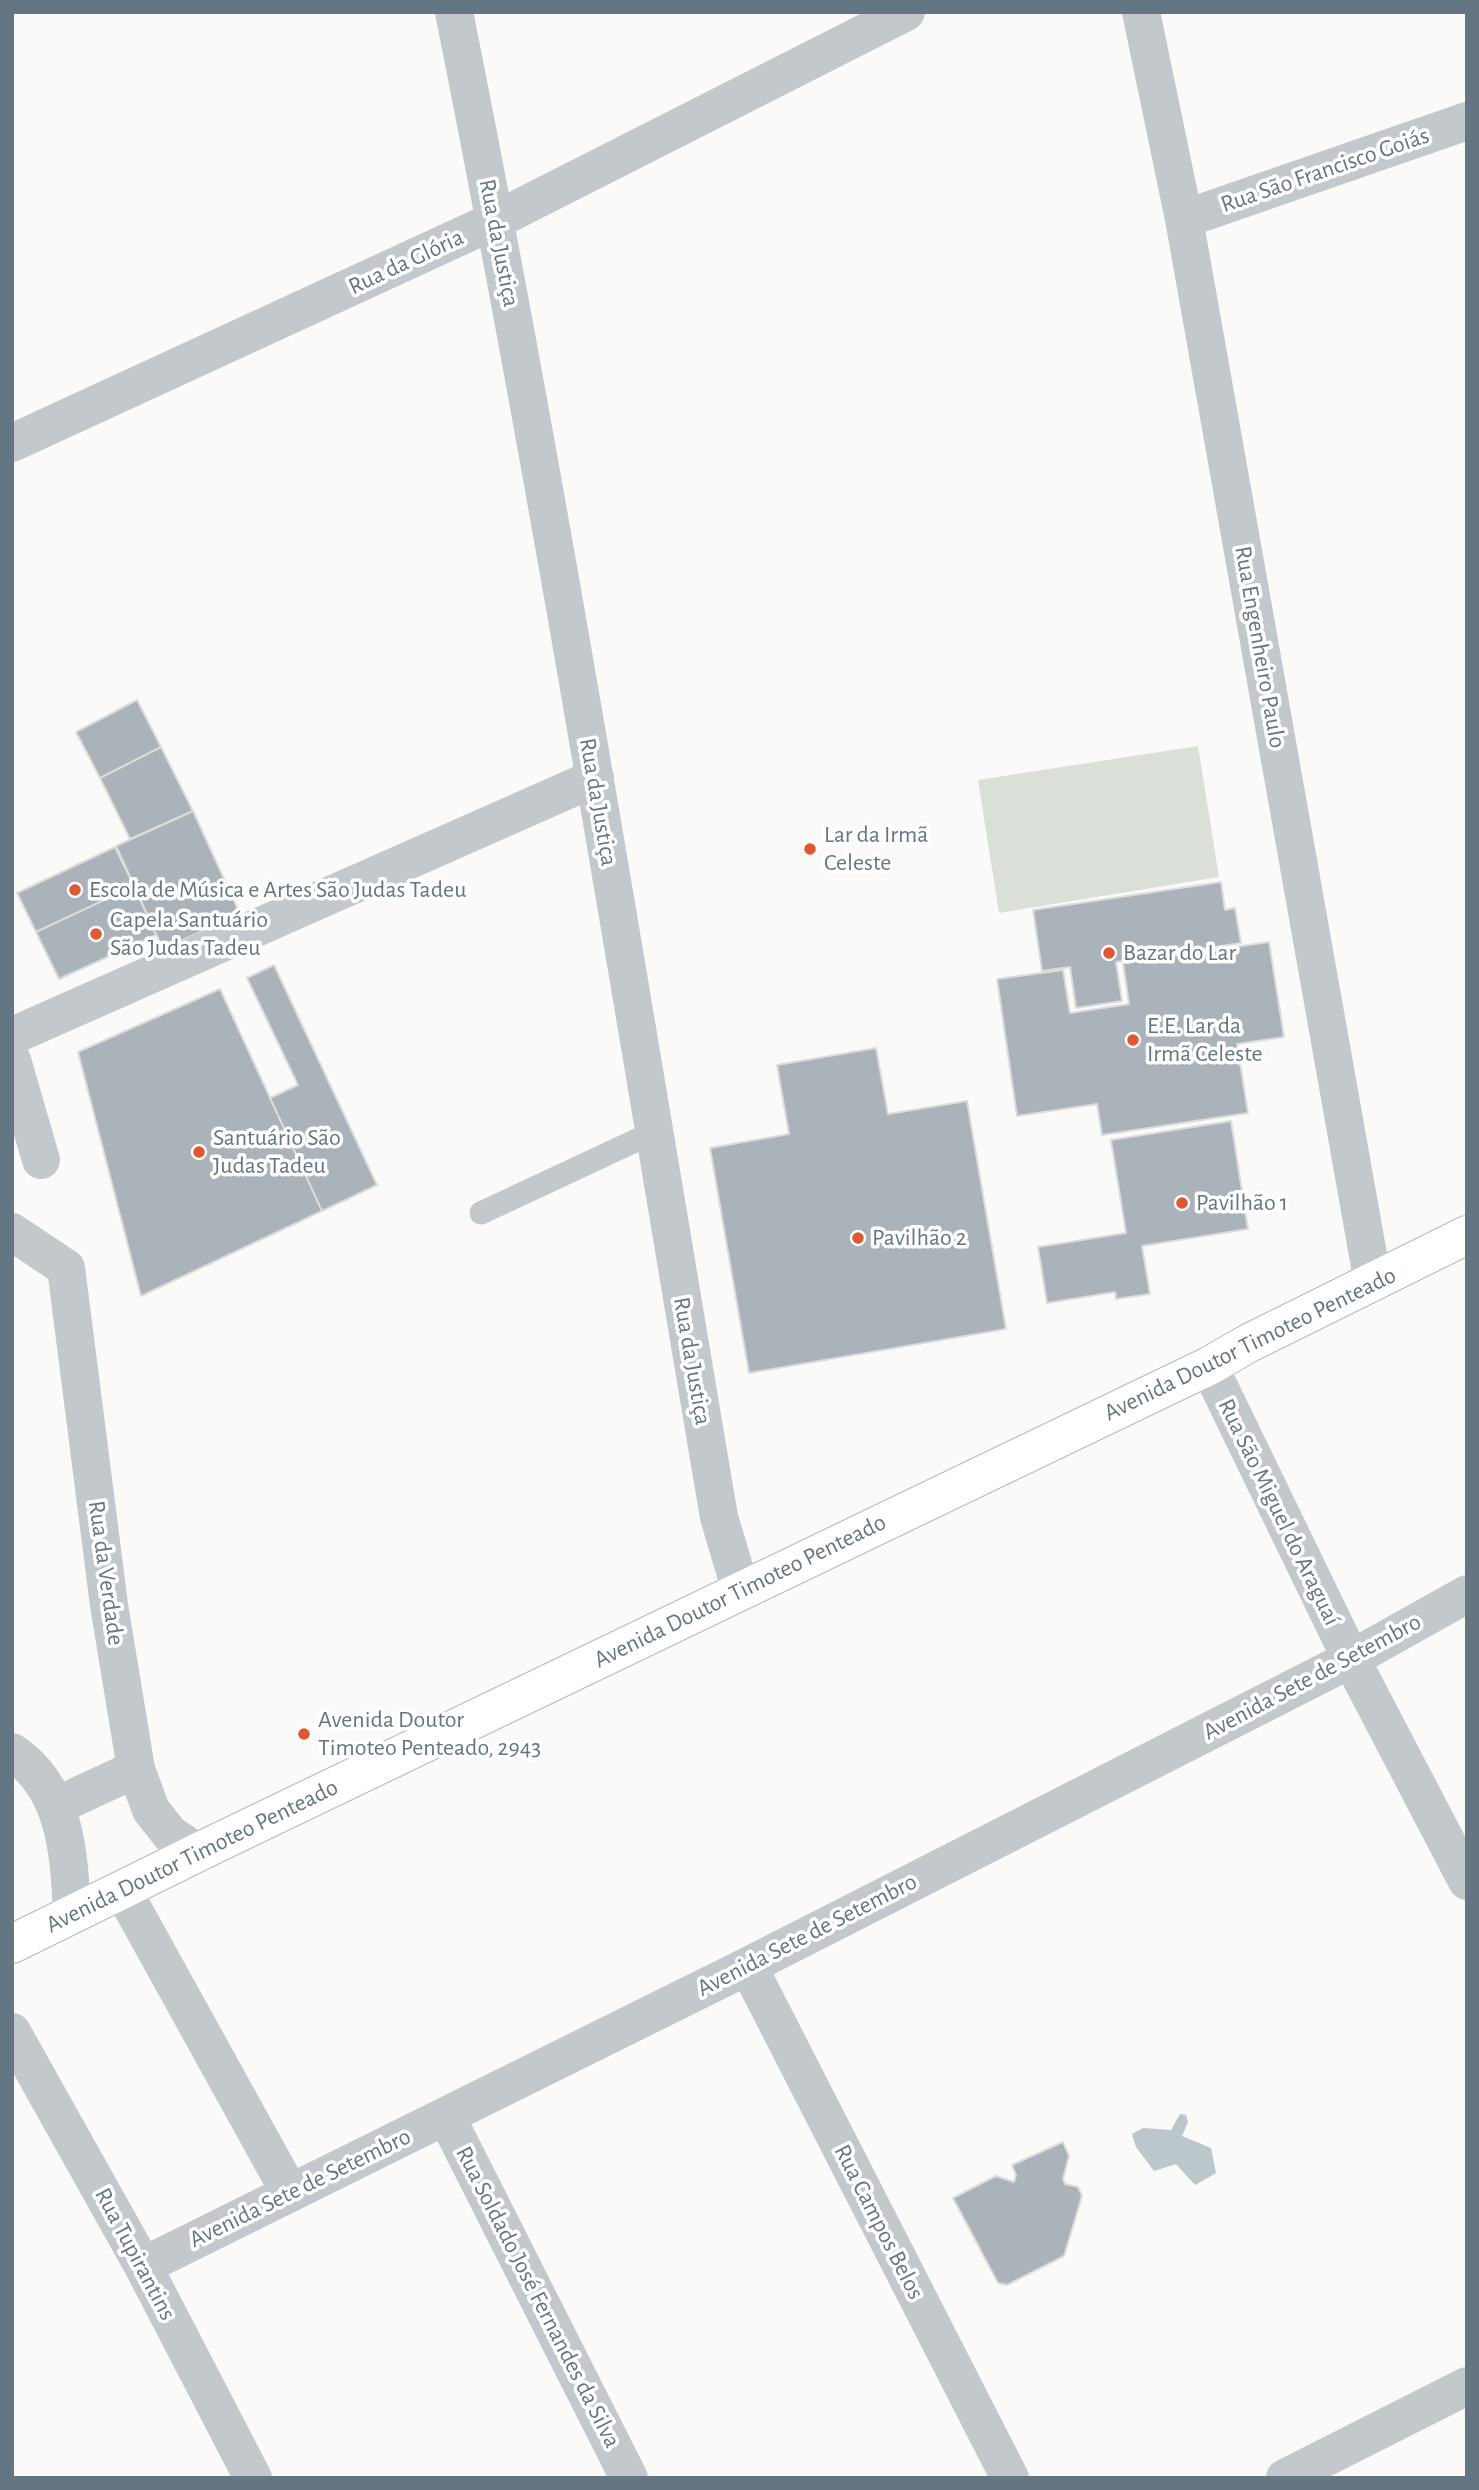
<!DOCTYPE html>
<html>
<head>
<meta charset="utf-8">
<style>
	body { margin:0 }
	#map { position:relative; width:1479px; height:2490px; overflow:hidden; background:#fafaf8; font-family:"Alegreya Sans",sans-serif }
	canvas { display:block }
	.frame { position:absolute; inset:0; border:14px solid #657683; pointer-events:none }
</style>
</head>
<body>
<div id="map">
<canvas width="1479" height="2490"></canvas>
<div class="frame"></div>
</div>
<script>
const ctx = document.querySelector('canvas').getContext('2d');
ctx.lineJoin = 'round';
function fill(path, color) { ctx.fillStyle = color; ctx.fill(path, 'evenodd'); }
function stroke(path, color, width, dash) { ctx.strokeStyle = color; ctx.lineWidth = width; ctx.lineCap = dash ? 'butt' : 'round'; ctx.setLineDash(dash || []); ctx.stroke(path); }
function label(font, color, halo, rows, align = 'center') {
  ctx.font = font + ' "Alegreya Sans",sans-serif'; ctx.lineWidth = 7; ctx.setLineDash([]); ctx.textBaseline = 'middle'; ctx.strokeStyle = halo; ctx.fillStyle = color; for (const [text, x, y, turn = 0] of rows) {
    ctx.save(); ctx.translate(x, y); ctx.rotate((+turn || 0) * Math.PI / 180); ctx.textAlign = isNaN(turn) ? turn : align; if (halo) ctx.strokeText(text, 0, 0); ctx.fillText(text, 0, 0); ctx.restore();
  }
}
fill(new Path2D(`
	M1198 746 1219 877 999 913 978 780Z`), '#dadfd7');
fill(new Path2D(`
	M1180 2114 1186 2115 1188 2122 1182 2136 1211 2148 1216 2173 1195 2185 1176 2164 1154 2171 1136 2147 1132 2134 1143 2128 1171 2130Z`), '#bbc7cb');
const building = new Path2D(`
	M137 700 161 747 100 778 76 732Z
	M161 747 193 811 130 839 100 778Z
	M193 811 240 914 163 949 116 846Z
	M115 847 134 886 36 932 17 893Z
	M1221 882 1225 910 1235 908 1241 943 1116 962 1122 1001 1076 1008 1070 967 1042 971 1033 910Z
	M134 886 156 935 59 979 36 932Z
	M1269 942 1284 1037 1237 1044 1248 1113 1102 1135 1097 1104 1017 1116 997 979 1063 970 1070 1013 1129 1004 1123 963Z
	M274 965 377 1185 322 1211 270 1098 298 1085 247 978Z
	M220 989 322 1211 141 1296 78 1052Z
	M876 1048 888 1114 967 1101 1006 1329 749 1373 710 1148 789 1134 777 1065Z
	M1231 1121 1248 1229 1142 1246 1150 1294 1116 1299 1115 1292 1047 1303 1038 1247 1126 1233 1111 1140Z
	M1063 2142 1069 2156 1063 2179 1065 2184 1078 2187 1082 2196 1064 2256 1007 2285 998 2283 953 2198 996 2176 1014 2182 1016 2175 1012 2165Z`);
fill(building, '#aab3b9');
stroke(building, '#dcdcda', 2);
const secondary = new Path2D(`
	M12 1944 215 1844 1209 1366 1249 1343 1467 1235`);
stroke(secondary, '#b3babf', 40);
stroke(new Path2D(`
	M481 1213 654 1132`), '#c3c8cc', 23);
stroke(new Path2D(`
	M454 12C554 512 634 1015 719 1517L741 1591
	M1141 12 1184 219 1373 1283
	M1184 219 1467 121
	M12 443 496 220 906 12
	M12 1036 595 778
	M12 1060 41 1160
	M12 1232 66 1268 109 1605 136 1769 151 1810 170 1834 198 1853
	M1209 1366 1351 1659 1467 1881
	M12 1752C67 1789 69 1855 72 1914
	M56 1806 136 1769
	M123 1891 290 2193
	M748 1966 1010 2478
	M12 2032 143 2266 253 2478
	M446 2116 629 2478
	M143 2266 748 1966 1351 1659 1467 1594
	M1285 2478 1467 2386`), '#c3c8cc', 38);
stroke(secondary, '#fff', 38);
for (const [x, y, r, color] of [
	[810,849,7,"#e4572e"],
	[75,890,7,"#e4572e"],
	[96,934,7,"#e4572e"],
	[1109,953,7,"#e4572e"],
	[1133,1040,7,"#e4572e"],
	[199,1152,7,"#e4572e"],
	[1182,1203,7,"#e4572e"],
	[858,1238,7,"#e4572e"],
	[304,1734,7,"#e4572e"]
]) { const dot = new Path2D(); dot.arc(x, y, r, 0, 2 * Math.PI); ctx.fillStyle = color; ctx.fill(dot); stroke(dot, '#fff', 2.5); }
label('24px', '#657683', '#fff', [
	["Rua São Francisco Goiás",1325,170,-19],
	["Rua da Justiça",499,243,79],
	["Rua da Glória",406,262,-25],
	["Rua Engenheiro Paulo",1260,647,80],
	["Rua da Justiça",598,802,80],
	["Avenida Doutor Timoteo Penteado",1250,1344,-26],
	["Rua da Justiça",692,1361,80],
	["Rua São Miguel do Araguaí",1279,1512,64],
	["Rua da Verdade",106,1573,82],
	["Avenida Doutor Timoteo Penteado",740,1591,-26],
	["Avenida Sete de Setembro",1312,1677,-28],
	["Avenida Doutor Timoteo Penteado",192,1856,-26],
	["Avenida Sete de Setembro",807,1935,-27],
	["Avenida Sete de Setembro",300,2188,-26],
	["Rua Campos Belos",879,2222,63],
	["Rua Tupirantins",135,2254,62],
	["Rua Soldado José Fernandes da Silva",538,2297,63]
]);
label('24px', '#657683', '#fff', [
	["Lar da Irmã",824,835],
	["Celeste",824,863],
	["Escola de Música e Artes São Judas Tadeu",89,890],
	["Capela Santuário",110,920],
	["São Judas Tadeu",110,948],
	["Bazar do Lar",1123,953],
	["E.E. Lar da",1147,1026],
	["Irmã Celeste",1147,1054],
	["Santuário São",213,1138],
	["Judas Tadeu",213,1166],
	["Pavilhão 1",1196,1203],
	["Pavilhão 2",872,1238],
	["Avenida Doutor",318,1720],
	["Timoteo Penteado, 2943",318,1748]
], 'left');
</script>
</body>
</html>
